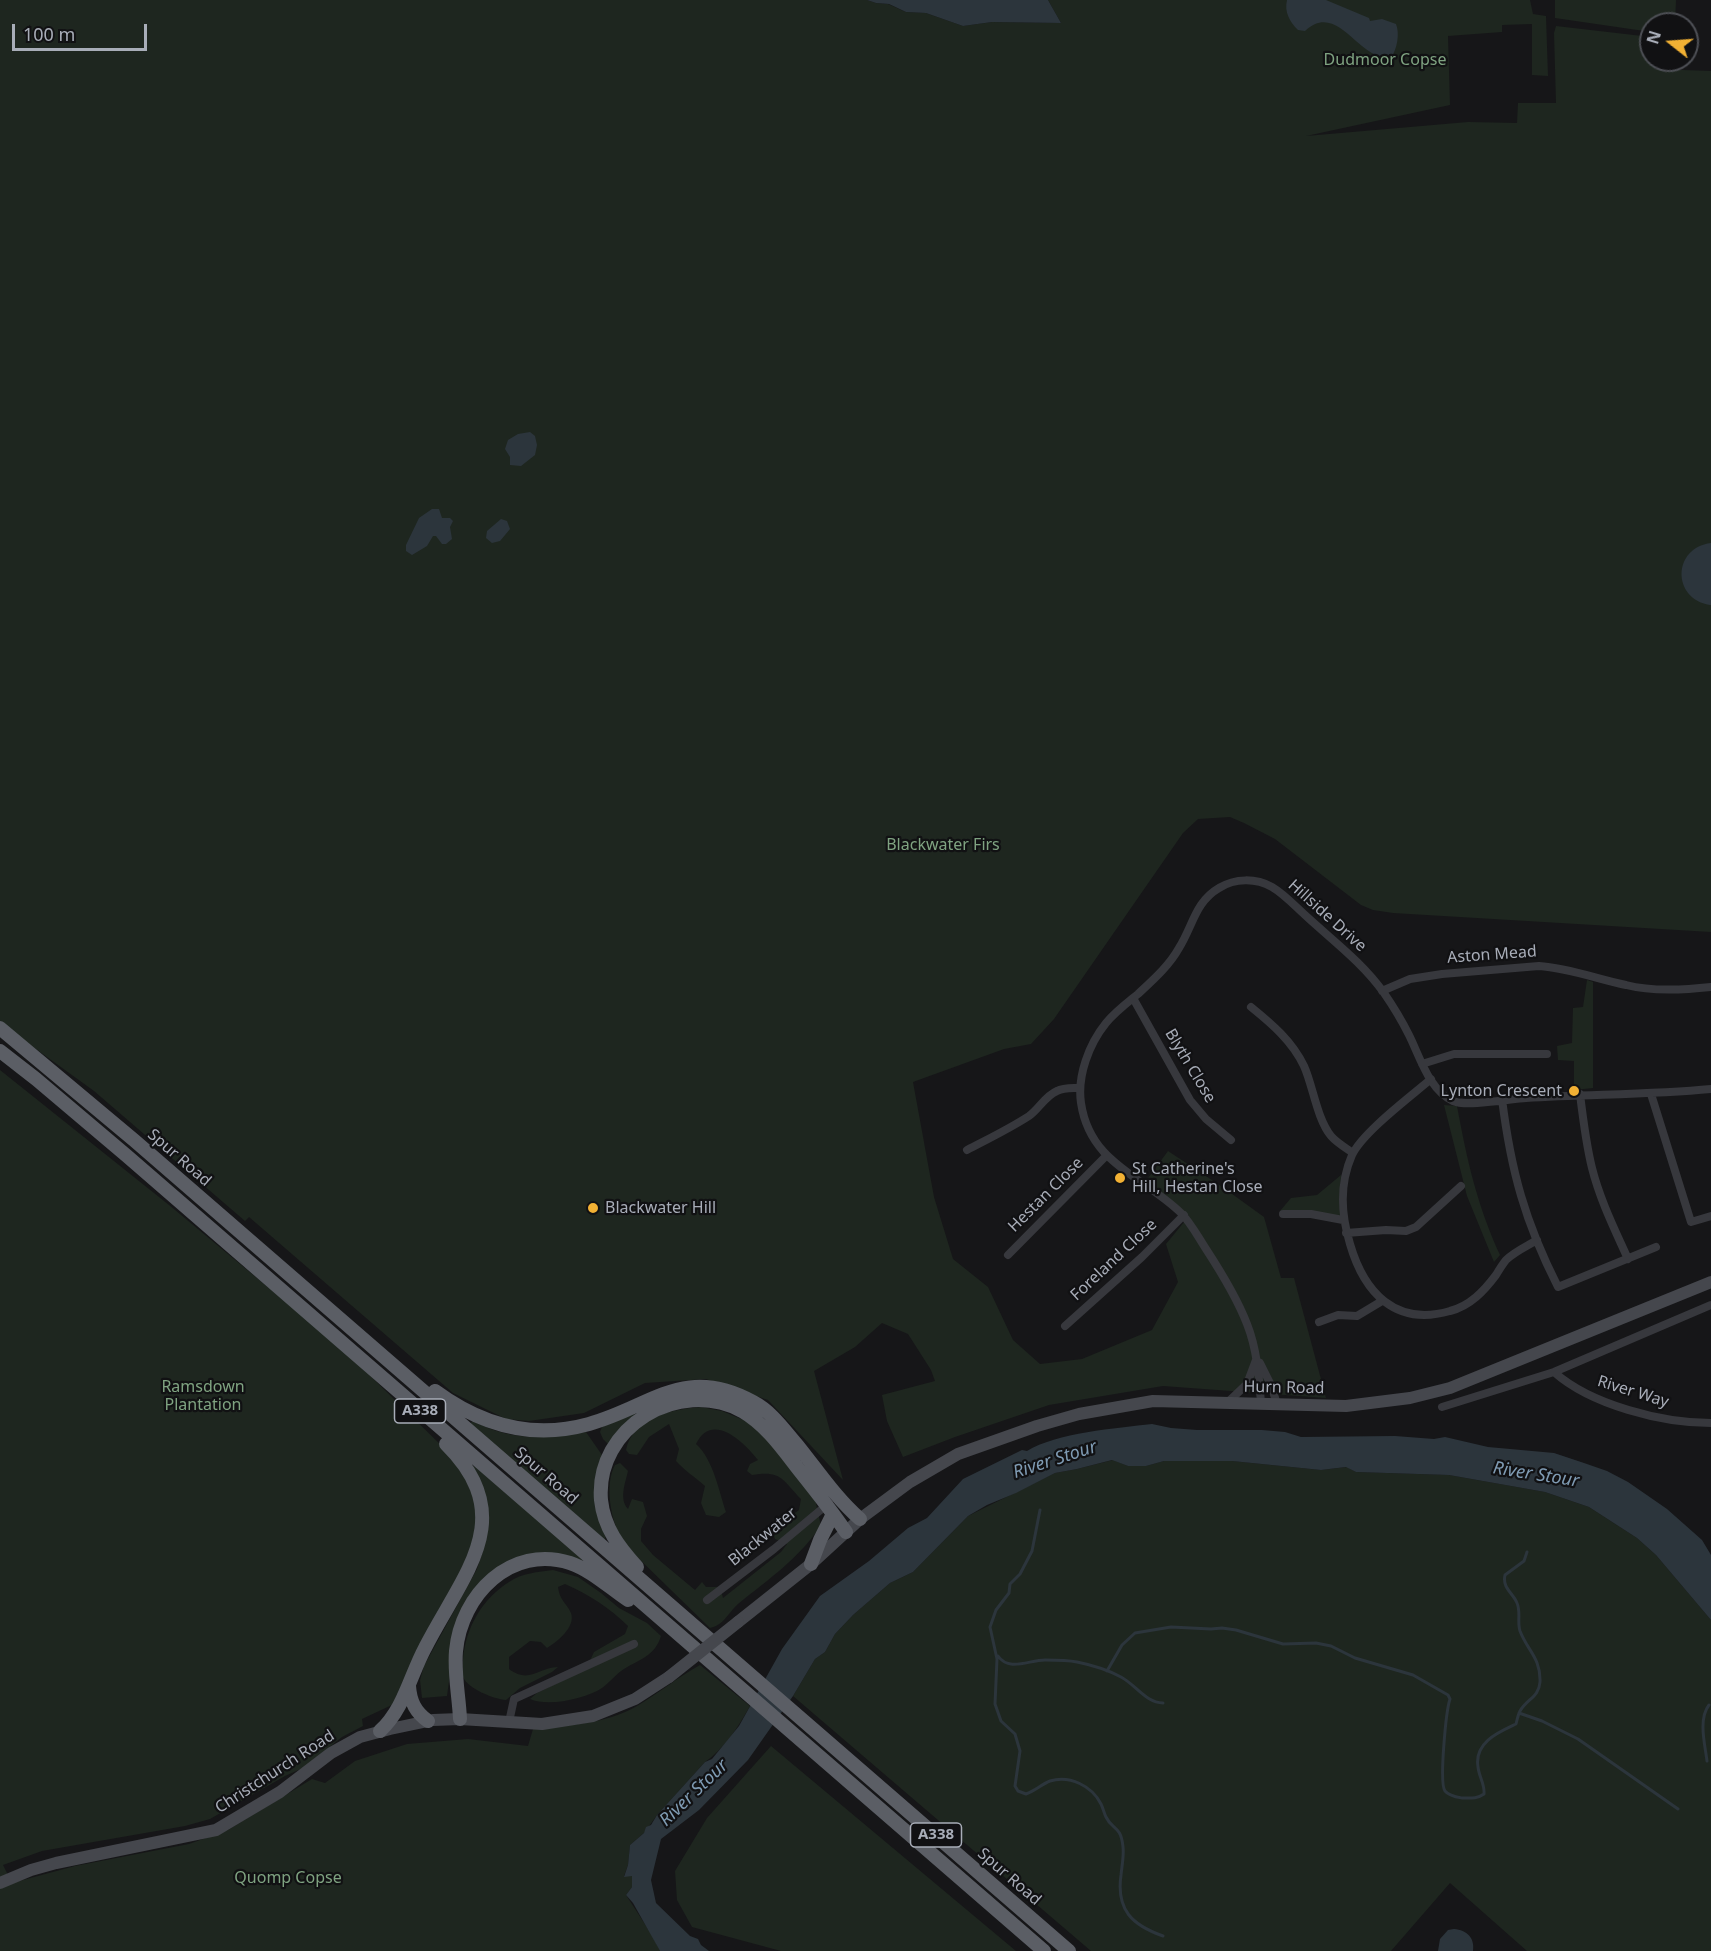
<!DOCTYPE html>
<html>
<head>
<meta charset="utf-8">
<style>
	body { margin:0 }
	#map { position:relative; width:1711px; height:1951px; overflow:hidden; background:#161618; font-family:"Noto Sans",sans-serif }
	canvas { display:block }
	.north { position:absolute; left:1639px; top:12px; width:60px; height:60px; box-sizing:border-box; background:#111113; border:2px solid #4d4f55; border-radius:50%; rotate:287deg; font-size:16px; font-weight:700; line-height:24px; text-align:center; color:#a8adb8 }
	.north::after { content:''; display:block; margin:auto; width:21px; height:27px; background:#f2b134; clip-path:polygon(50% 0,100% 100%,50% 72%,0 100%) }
	.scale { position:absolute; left:12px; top:24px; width:135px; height:27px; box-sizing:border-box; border:3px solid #a8adb8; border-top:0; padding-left:8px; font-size:18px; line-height:21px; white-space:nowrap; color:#a8adb8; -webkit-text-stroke:4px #111113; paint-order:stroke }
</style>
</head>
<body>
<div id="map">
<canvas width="1711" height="1951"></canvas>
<div class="north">N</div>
<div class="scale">100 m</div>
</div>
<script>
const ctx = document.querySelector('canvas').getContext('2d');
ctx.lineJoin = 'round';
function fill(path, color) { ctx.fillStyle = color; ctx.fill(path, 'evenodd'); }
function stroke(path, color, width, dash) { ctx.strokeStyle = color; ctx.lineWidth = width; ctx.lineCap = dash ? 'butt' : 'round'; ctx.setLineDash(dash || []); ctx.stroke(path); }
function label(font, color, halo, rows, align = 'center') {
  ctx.font = font + ' "Noto Sans",sans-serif'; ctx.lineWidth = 4.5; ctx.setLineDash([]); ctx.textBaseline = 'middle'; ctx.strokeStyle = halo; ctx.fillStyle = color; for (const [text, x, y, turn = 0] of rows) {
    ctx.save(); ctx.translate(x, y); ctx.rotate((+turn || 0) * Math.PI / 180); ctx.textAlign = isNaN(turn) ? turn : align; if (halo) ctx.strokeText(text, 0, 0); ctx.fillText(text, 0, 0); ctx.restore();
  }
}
fill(new Path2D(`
	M0 0H867L876 3 888 4 906 12 926 13 963 26 992 22 1061 23 1048 0H1530L1533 14 1546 16 1548 76 1532 75V24L1502 25V32L1448 36 1450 105 1306 136 1468 122 1517 123 1518 103H1556L1554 33 1556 26 1651 37V60H1655V69L1711 71V932L1393 913 1373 910 1361 905 1275 839 1244 823 1230 817 1198 819 1183 833 1054 1019 1031 1044 1004 1049 913 1082 934 1197 953 1259 988 1287 1013 1340 1040 1364 1082 1359 1152 1330 1178 1282 1166 1244 1189 1216 1146 1181 1168 1151 1221 1186 1264 1217 1281 1278H1294L1326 1398 1163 1386 1049 1405 955 1437 903 1457 887 1421 882 1395 935 1381 931 1370 908 1334 882 1323 855 1347 814 1371 843 1480 768 1400 706 1379 645 1383 584 1413 529 1421 506 1419 453 1393 249 1217 245 1221 94 1091 0 1023Z
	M1555 0H1676L1675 24H1651V32L1555 18Z
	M1587 980 1593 982V1088L1574 1090V1061L1558 1060 1557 1046 1572 1043 1573 1008 1583 1007Z
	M0 1070 169 1205 346 1352 450 1454 459 1465 478 1507 471 1553 401 1695 397 1694 394 1704 362 1719 363 1726 342 1737 303 1768 285 1776 210 1819 185 1826 42 1851 3 1865 12 1883 75 1866 189 1844 228 1830 312 1779 325 1783 355 1761 407 1744 468 1739 528 1746 533 1729C568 1725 606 1724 637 1706 659 1693 678 1677 700 1665L750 1706C739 1726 724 1749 705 1762L657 1815 644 1833 630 1845 628 1865 624 1876H632V1887L626 1895 652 1935 660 1951H0Z
	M1444 1105 1457 1106C1467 1160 1477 1205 1500 1255L1494 1262 1467 1196Z
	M1341 1175 1340 1216 1280 1211 1291 1198 1317 1195Z
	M656 1403 609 1445 603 1439 600 1432 602 1427Z
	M701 1407 722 1411 746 1421 770 1442 815 1499 821 1526C796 1561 770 1578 738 1604 728 1613 724 1625 710 1628L630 1550C626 1544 622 1539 619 1534 610 1515 605 1483 615 1465L620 1463 628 1471C625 1484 619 1499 628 1509L632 1499 643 1502 647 1516 641 1529V1541L653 1555 695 1590 702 1582 706 1587H720L723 1598 781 1552 787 1544 775 1539 773 1533 777 1526 799 1510 801 1499C782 1479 781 1470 752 1475L747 1471 750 1464 758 1460C744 1442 712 1411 696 1444 713 1459 719 1491 726 1512L719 1517 706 1515 701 1503 705 1486C695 1477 685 1471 676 1461L679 1449 669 1424 649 1437 637 1455 629 1454 626 1450C633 1417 673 1409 701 1407Z
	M473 1420C507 1442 548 1438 586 1432L602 1455 594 1493 606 1536 604 1541 470 1424Z
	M1113 1460 1128 1466H1146L1164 1461H1232L1321 1470 1347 1467 1356 1472 1449 1475 1545 1492 1589 1507 1637 1538 1656 1555 1711 1620V1951H1527L1450 1883 1391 1951H1091L793 1696 815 1659 825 1652 835 1634 853 1615 890 1583 913 1572 968 1516 1055 1473 1077 1469Z
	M471 1465 476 1467 583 1559 582 1563 520 1558 459 1619 450 1648V1674L447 1696 422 1698 420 1680 424 1666 477 1569 483 1551 487 1512Z
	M553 1570 578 1577 601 1593 619 1608 647 1623 661 1636C655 1656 640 1659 624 1669 616 1674 610 1682 602 1688 585 1699 548 1707 530 1699L537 1693 586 1669 594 1652 625 1634 628 1626C610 1608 588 1594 565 1584L558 1587C560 1601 566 1602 571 1613 576 1627 557 1642 547 1648L541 1642 530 1641 509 1657V1669C529 1684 537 1668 558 1667L552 1672 520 1688 506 1700C494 1699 468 1689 463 1677 461 1672 463 1665 463 1659 466 1627 482 1599 509 1582 522 1573 538 1572 553 1570Z
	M771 1746 1016 1951H781L692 1927 677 1900 675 1871 707 1818Z`), '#1e261f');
fill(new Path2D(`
	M867 0H1048L1061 23 992 22 963 26 926 13 906 12 889 4 876 3Z
	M1287 0H1326L1369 18 1370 21 1382 19 1396 24C1400 34 1397 49 1391 58 1358 61 1338 0 1305 31L1298 30C1290 22 1284 12 1287 0Z
	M530 432 535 436 537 445 535 455 521 466 510 465V457L505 449 508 440 518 434Z
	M432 509H439L442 518H450L453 521 450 527 452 539 446 544H442L436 536H433L427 546 412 555 406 551V545L419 518Z
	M501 519 507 521 510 529 500 541 492 543 486 538 487 531Z
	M1711 543V605H1710C1672 599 1672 548 1711 543Z
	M1152 1424 1171 1428 1197 1430H1262L1285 1432 1301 1437 1395 1436 1434 1439 1445 1437 1488 1447 1554 1453 1584 1463 1607 1471 1628 1482 1667 1509 1702 1540 1711 1555V1620L1656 1555 1637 1538 1589 1507 1545 1492 1449 1475 1356 1472 1346 1467 1321 1470 1232 1461H1164L1146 1466H1128L1112 1460 1077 1469 1055 1473 1016 1493 987 1505 968 1516 913 1572 890 1583 853 1615 835 1634 825 1652 815 1659 793 1696 748 1760 699 1810 661 1839 651 1880 656 1903 690 1936 698 1939 701 1945 709 1951H660L633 1903 626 1895 632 1887V1876L624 1877 628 1865 630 1845 644 1833 646 1827 651 1825 657 1815 705 1762 712 1759 739 1726 782 1649 820 1596 869 1561 908 1528 927 1518 963 1479 1022 1450 1027 1451C1056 1433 1117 1428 1152 1424Z
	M1454 1929C1467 1930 1475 1938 1473 1951H1438L1440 1939 1448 1930Z`), '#2c353c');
stroke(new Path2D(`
	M1040 1510 1032 1551 1020 1574 1010 1584 1009 1593 996 1610 990 1627 997 1659 995 1704 1001 1721 1015 1734 1020 1751 1015 1786 1018 1791 1026 1794C1035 1791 1042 1784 1050 1781 1070 1775 1092 1786 1101 1804 1103 1808 1104 1813 1106 1817 1112 1830 1121 1825 1123 1847 1124 1856 1122 1865 1121 1875 1116 1910 1132 1925 1163 1936
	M998 1656C1009 1672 1029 1660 1045 1660 1056 1660 1067 1660 1077 1662 1092 1665 1108 1670 1121 1677 1136 1685 1146 1703 1163 1703
	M1107 1671 1122 1645 1135 1633 1171 1627 1211 1629 1222 1628 1236 1630 1283 1644 1316 1643 1331 1646 1355 1658 1413 1675 1448 1695 1450 1699C1446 1711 1439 1783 1445 1791 1449 1796 1456 1797 1462 1798 1470 1798 1477 1799 1484 1794 1485 1784 1479 1777 1478 1767 1474 1742 1499 1732 1516 1724 1517 1720 1518 1715 1520 1711 1527 1699 1539 1697 1540 1682 1541 1658 1527 1650 1520 1631 1517 1622 1521 1612 1517 1603 1513 1593 1502 1588 1505 1575L1524 1561 1527 1552
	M1519 1713 1542 1721 1578 1739 1678 1809
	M1707 1761C1705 1745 1698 1719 1709 1705`), '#2c353c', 3);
stroke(new Path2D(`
	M1382 991 1410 979 1442 974 1539 966C1569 968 1597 979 1626 985 1653 992 1684 990 1711 987
	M1133 998 1190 1100 1206 1119 1231 1140
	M1251 1007C1272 1024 1292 1041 1304 1066 1313 1086 1317 1119 1331 1136 1337 1143 1346 1148 1353 1153
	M1422 1064 1454 1054H1547
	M1431 1079C1410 1097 1363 1132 1352 1155 1339 1185 1341 1214 1350 1244 1364 1292 1395 1327 1450 1311 1470 1306 1484 1291 1496 1275 1499 1270 1502 1265 1506 1260 1514 1252 1527 1246 1537 1240
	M1580 1094C1583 1119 1586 1144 1592 1168 1600 1200 1615 1230 1628 1259
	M1651 1094 1691 1222 1711 1216
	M1502 1099C1511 1171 1525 1222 1558 1287L1656 1247
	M967 1150C988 1139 1009 1129 1029 1116 1039 1109 1045 1096 1057 1091 1064 1087 1072 1088 1080 1088
	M1283 1214H1311L1343 1220
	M1346 1233 1386 1230 1406 1231 1416 1227 1461 1186
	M1008 1255 1106 1156
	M1319 1322 1338 1315 1357 1316 1382 1301
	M1065 1326 1142 1257 1184 1215
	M1260 1363 1271 1385 1277 1404
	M1554 1372C1591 1405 1662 1423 1711 1423
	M1227 1403 1247 1384 1256 1360
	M1261 1403C1259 1377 1257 1349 1247 1324 1237 1298 1221 1272 1206 1249 1198 1237 1191 1223 1181 1213 1143 1176 1090 1164 1081 1103 1077 1076 1089 1044 1106 1023 1115 1012 1127 1003 1138 994 1153 980 1169 966 1179 948 1193 926 1195 902 1219 888 1235 878 1256 878 1272 887 1284 894 1295 906 1305 915 1332 940 1363 963 1384 993 1393 1006 1402 1021 1409 1035 1420 1057 1429 1090 1453 1101 1466 1107 1510 1099 1526 1098 1588 1094 1649 1095 1711 1089
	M1442 1407 1554 1372 1711 1305
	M707 1600 774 1549 829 1503
	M509 1722 514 1699 634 1644`), '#37383d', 8);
stroke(new Path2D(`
	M738 1622 811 1564 860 1519 910 1482 958 1454 1037 1426 1079 1414 1153 1401 1346 1406 1410 1398 1450 1388 1711 1282
	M0 1883 31 1870 56 1863 216 1830 280 1792 331 1753 360 1737 390 1729 433 1720 460 1719 542 1724 593 1716 635 1699 669 1677`), '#45474d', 12);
stroke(new Path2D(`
	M0 1028 135 1141 1069 1951
	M0 1051 36 1079 127 1156 1044 1951
	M435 1391C481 1425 532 1440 589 1424 651 1407 684 1364 753 1402 772 1412 784 1430 798 1446 818 1471 836 1498 860 1519
	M811 1564 820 1540 833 1514
	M637 1567C619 1547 604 1528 601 1500 595 1427 679 1377 742 1411 766 1425 782 1448 799 1470 815 1490 831 1510 846 1532
	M409 1686C410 1701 415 1712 428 1721
	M460 1719C459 1697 454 1673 456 1651 461 1595 511 1544 570 1563 591 1570 610 1588 628 1600
	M380 1731C404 1709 410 1676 425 1648 462 1575 521 1518 446 1444`), '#5b5e65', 14);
stroke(new Path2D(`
	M669 1677 738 1622`), '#45474d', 12);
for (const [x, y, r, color] of [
	[1574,1091,6,"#f2b134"],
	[1120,1178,6,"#f2b134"],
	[593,1208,6,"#f2b134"]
]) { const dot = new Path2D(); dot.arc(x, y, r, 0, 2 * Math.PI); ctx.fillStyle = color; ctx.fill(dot); stroke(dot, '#111113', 2); }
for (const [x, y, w] of [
	[420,1411,51],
	[936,1835,51]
]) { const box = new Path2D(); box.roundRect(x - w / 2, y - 12, w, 24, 4.5); ctx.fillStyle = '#111113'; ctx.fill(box); stroke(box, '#a8adb8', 1.5); }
label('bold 15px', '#a8adb8', null, [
	["A338",420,1411],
	["A338",936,1835]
]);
label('16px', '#7fa381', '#111113', [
	["Dudmoor Copse",1385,60],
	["Blackwater Firs",943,845],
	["Ramsdown",203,1387],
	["Plantation",203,1405],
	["Quomp Copse",288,1878]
]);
label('16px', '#a8adb8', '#111113', [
	["Hillside Drive",1327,916,42],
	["Aston Mead",1492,955,-4],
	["Blyth Close",1190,1066,59],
	["Spur Road",179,1158,41],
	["Hestan Close",1046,1195,-45],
	["Foreland Close",1114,1260,-43],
	["Hurn Road",1284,1388,1],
	["River Way",1633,1392,17],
	["Spur Road",546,1476,41],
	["Blackwater",763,1537,-39],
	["Christchurch Road",275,1772,-33],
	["Spur Road",1009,1877,41]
]);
label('16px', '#a8adb8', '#111113', [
	["Lynton Crescent",1562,1091,"right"],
	["St Catherine's",1132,1169],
	["Hill, Hestan Close",1132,1187],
	["Blackwater Hill",605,1208]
], 'left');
label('italic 18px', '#7f9bb3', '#111113', [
	["River Stour",1055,1460,-18],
	["River Stour",1536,1475,9],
	["River Stour",694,1793,-44]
]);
</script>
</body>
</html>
